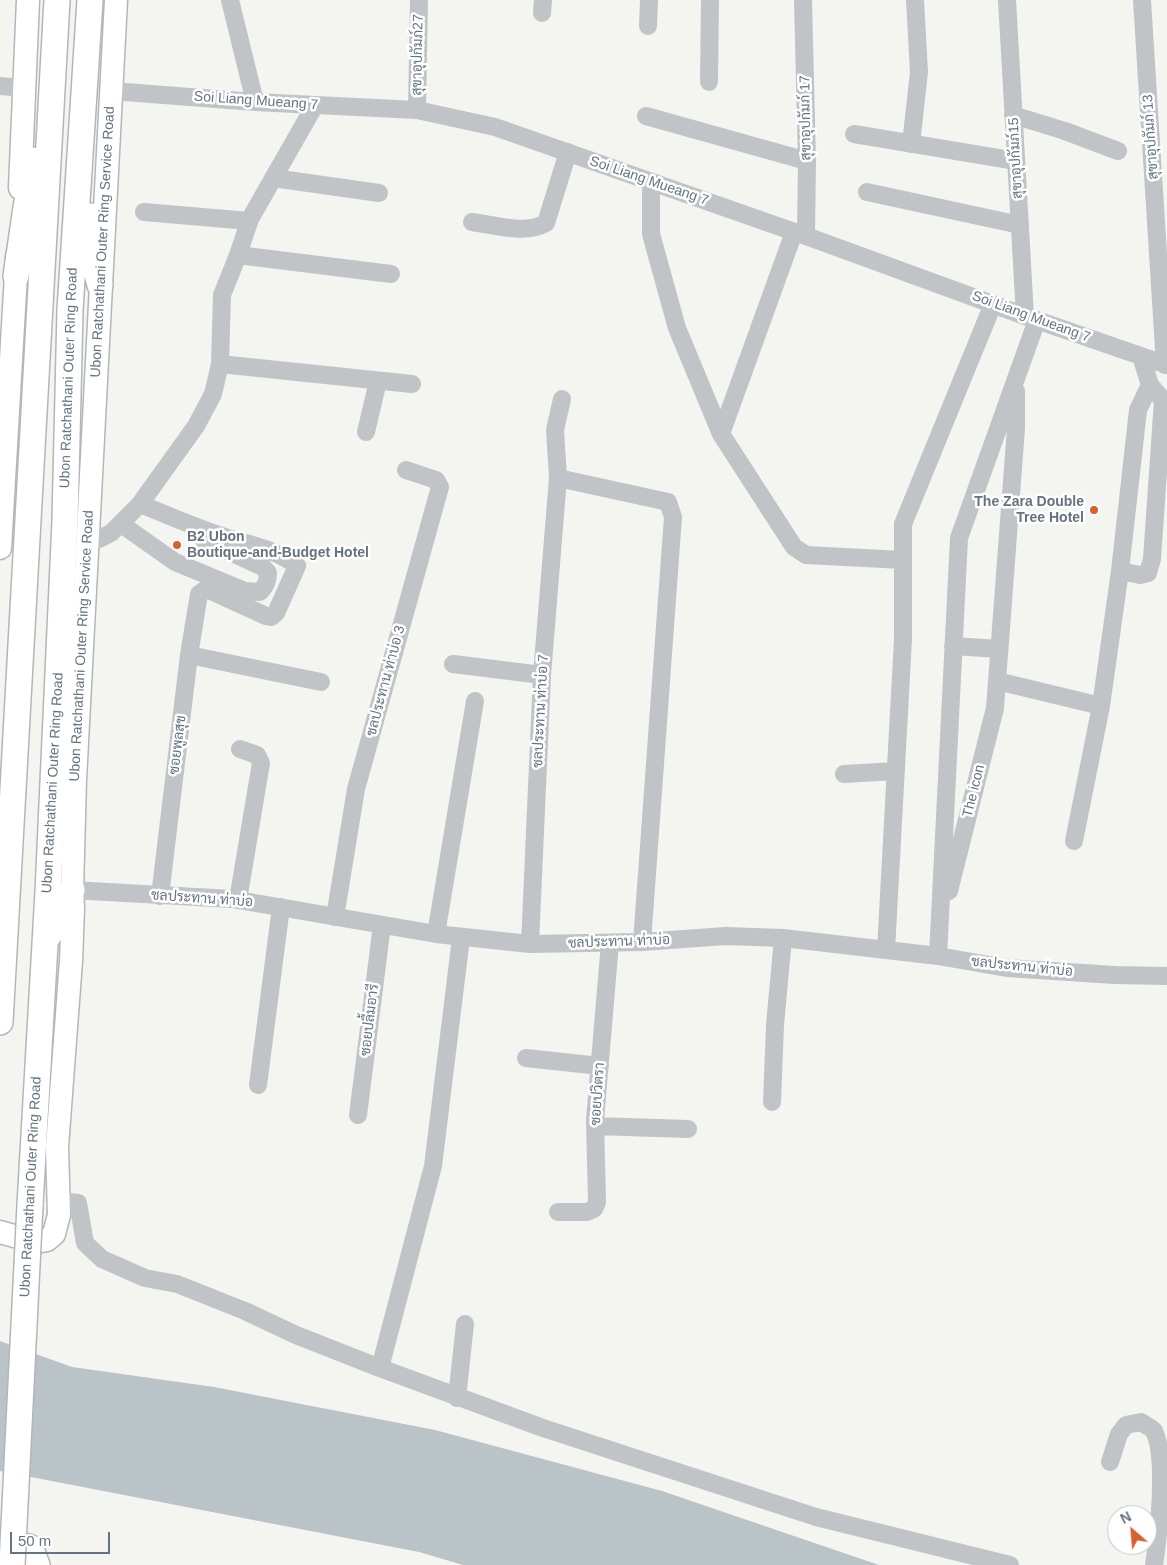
<!DOCTYPE html>
<html>
<head>
<meta charset="utf-8">
<style>
	body { margin:0 }
	#map { position:relative; width:1167px; height:1565px; overflow:hidden; background:#f4f4f1; font-family:Helvetica,sans-serif }
	canvas { display:block }
	.north { position:absolute; left:1107px; top:1505px; width:50px; height:50px; box-sizing:border-box; background:#fff; border:1px solid #c1c7cc; border-radius:50%; rotate:333deg; font-size:14px; font-weight:700; line-height:20px; text-align:center; color:#657380 }
	.north::after { content:''; display:block; margin:auto; width:18px; height:22px; background:#d7602e; clip-path:polygon(50% 0,100% 100%,50% 72%,0 100%) }
	.scale { position:absolute; left:10px; top:1532px; width:100px; height:22px; box-sizing:border-box; border:2px solid #657380; border-top:0; padding-left:6px; font-size:15px; line-height:18px; white-space:nowrap; color:#657380; -webkit-text-stroke:4px #fff; paint-order:stroke }
</style>
</head>
<body>
<div id="map">
<canvas width="1167" height="1565"></canvas>
<div class="north">N</div>
<div class="scale">50 m</div>
</div>
<script>
const ctx = document.querySelector('canvas').getContext('2d');
ctx.lineJoin = 'round';
function fill(path, color) { ctx.fillStyle = color; ctx.fill(path, 'evenodd'); }
function stroke(path, color, width, dash) { ctx.strokeStyle = color; ctx.lineWidth = width; ctx.lineCap = dash ? 'butt' : 'round'; ctx.setLineDash(dash || []); ctx.stroke(path); }
function label(font, color, halo, rows, align = 'center') {
  ctx.font = font + ' Helvetica,Sarabun,sans-serif'; ctx.lineWidth = 5; ctx.setLineDash([]); ctx.textBaseline = 'middle'; ctx.strokeStyle = halo; ctx.fillStyle = color; for (const [text, x, y, turn = 0] of rows) {
    ctx.save(); ctx.translate(x, y); ctx.rotate((+turn || 0) * Math.PI / 180); ctx.textAlign = isNaN(turn) ? turn : align; if (halo) ctx.strokeText(text, 0, 0); ctx.fillText(text, 0, 0); ctx.restore();
  }
}
fill(new Path2D(`
	M0 1341 72 1367 214 1387 435 1430 662 1491 879 1565H463L419 1552 0 1471Z`), '#bac3c8');
const major = new Path2D(`
	M20 188 28 0
	M0 548 17 257
	M0 1232 36 1242 47 1240 54 1234 59 1215 57 1147 71 961 73 908 72 890 75 780 116 0`);
const highway = new Path2D(`
	M92 216 91 252 100 285
	M16 276 33 160
	M49 935 72 890
	M0 1022 57 0
	M30 1205 48 892 65 521 70 310 90 0
	M29 1547 32 1552 37 1565`);
stroke(major, '#b3b7ba', 25);
stroke(highway, '#b3b6b9', 28);
stroke(new Path2D(`
	M230 0 255 102
	M803 0 807 161 806 236
	M1007 0 1025 316
	M1142 0 1165 365
	M542 13 543 0
	M648 26 649 0
	M709 82 710 0
	M0 86 24 88
	M112 91 255 102 417 110 495 127 806 236 1025 316 1167 365
	M417 110 419 0
	M1013 115 1065 131 1118 151
	M646 116 807 161
	M854 134 1016 161
	M911 144 919 72 915 0
	M273 178 379 193
	M651 182V234L677 328 721 434 794 547 806 555 903 560
	M867 192 1020 225
	M144 212 249 221
	M472 222C495 225 525 235 546 223L568 152
	M238 255 391 274
	M1141 356 1150 385 1163 400 1152 559 1148 573 1140 575 1120 571 1138 410 1150 385
	M220 364 412 384
	M366 432 378 381
	M721 434 794 232
	M558 478 668 502 673 517 642 942
	M140 504C165 514 190 525 216 534 243 544 274 547 297 566L276 613 271 617 266 616 209 590H205L199 594 189 655 160 896
	M121 524 175 562 245 591 260 592C266 586 268 581 268 573L263 567 204 540
	M87 538 99 539 111 533 140 504 196 426 213 394 220 364 222 295 238 255 250 219 315 105
	M953 646 999 649
	M189 655 321 682
	M453 664 542 675
	M997 681 1101 706
	M844 774 896 771
	M1074 841 1101 706 1120 571
	M72 890 232 899 436 934 530 944 642 942 726 936 783 938 938 956 1007 968 1114 975 1167 976
	M949 891 995 708 1016 428V391
	M238 900 261 763 257 755 240 749
	M335 917 356 789 440 487 436 480 406 470
	M436 934 475 701
	M530 944 542 675 558 478 555 430 562 399
	M886 950 903 639V524L993 304
	M938 956 959 538 1037 320
	M526 1058 600 1066
	M258 1085 281 907
	M772 1102 775 1025 783 938
	M358 1115 382 925
	M595 1126 688 1129
	M59 1201 78 1203 85 1243 102 1259 145 1278 177 1284 245 1311 296 1335 380 1368 543 1428 816 1517 1010 1565
	M558 1212H587L594 1209 597 1202 595 1120 610 943
	M380 1368 433 1166 461 938
	M457 1398 465 1324
	M1110 1462 1119 1434 1126 1425 1141 1422C1145 1425 1151 1427 1154 1431 1167 1457 1159 1533 1154 1565`), '#c0c4c7', 18);
stroke(major, '#fff', 22);
stroke(highway, '#fff', 25);
const highwayBridge = new Path2D(`
	M12 1565 30 1205`);
stroke(highwayBridge, '#b3b6b9', 28, []);
stroke(highwayBridge, '#fff', 25);
for (const [x, y, r, color] of [
	[1094,510,5,"#d7602e"],
	[177,545,5,"#d7602e"]
]) { const dot = new Path2D(); dot.arc(x, y, r, 0, 2 * Math.PI); ctx.fillStyle = color; ctx.fill(dot); stroke(dot, '#fff', 2); }
label('14px', '#657380', '#fff', [
	["สุขาอุปกัมภ์27",418,55,-89],
	["Soi Liang Mueang 7",256,101,4],
	["สุขาอุปกัมภ์ 17",806,118,-91],
	["สุขาอุปกัมภ์ 13",1151,137,-94],
	["สุขาอุปกัมภ์15",1016,158,-93],
	["Soi Liang Mueang 7",649,181,19],
	["Ubon Ratchathani Outer Ring Service Road",103,242,-87],
	["Soi Liang Mueang 7",1031,317,20],
	["Ubon Ratchathani Outer Ring Road",69,378,-88],
	["Ubon Ratchathani Outer Ring Service Road",82,646,-87],
	["ชลประทาน ท่าบ่อ 3",386,681,-75],
	["ชลประทาน ท่าบ่อ 7",541,711,-87],
	["ซอยพูลสุข",178,745,-83],
	["Ubon Ratchathani Outer Ring Road",53,783,-87],
	["The icon",974,791,-76],
	["ชลประทาน ท่าบ่อ",202,899,4],
	["ชลประทาน ท่าบ่อ",619,942,-2],
	["ชลประทาน ท่าบ่อ",1022,967,6],
	["ซอยปลื้มอารี",370,1020,-83],
	["ซอยปวิตรา",598,1094,-86],
	["Ubon Ratchathani Outer Ring Road",31,1187,-87]
]);
label('bold 14px', '#657380', '#fff', [
	["The Zara Double",1084,502],
	["Tree Hotel",1084,518],
	["B2 Ubon",187,537,"left"],
	["Boutique-and-Budget Hotel",187,553,"left"]
], 'right');
</script>
</body>
</html>
